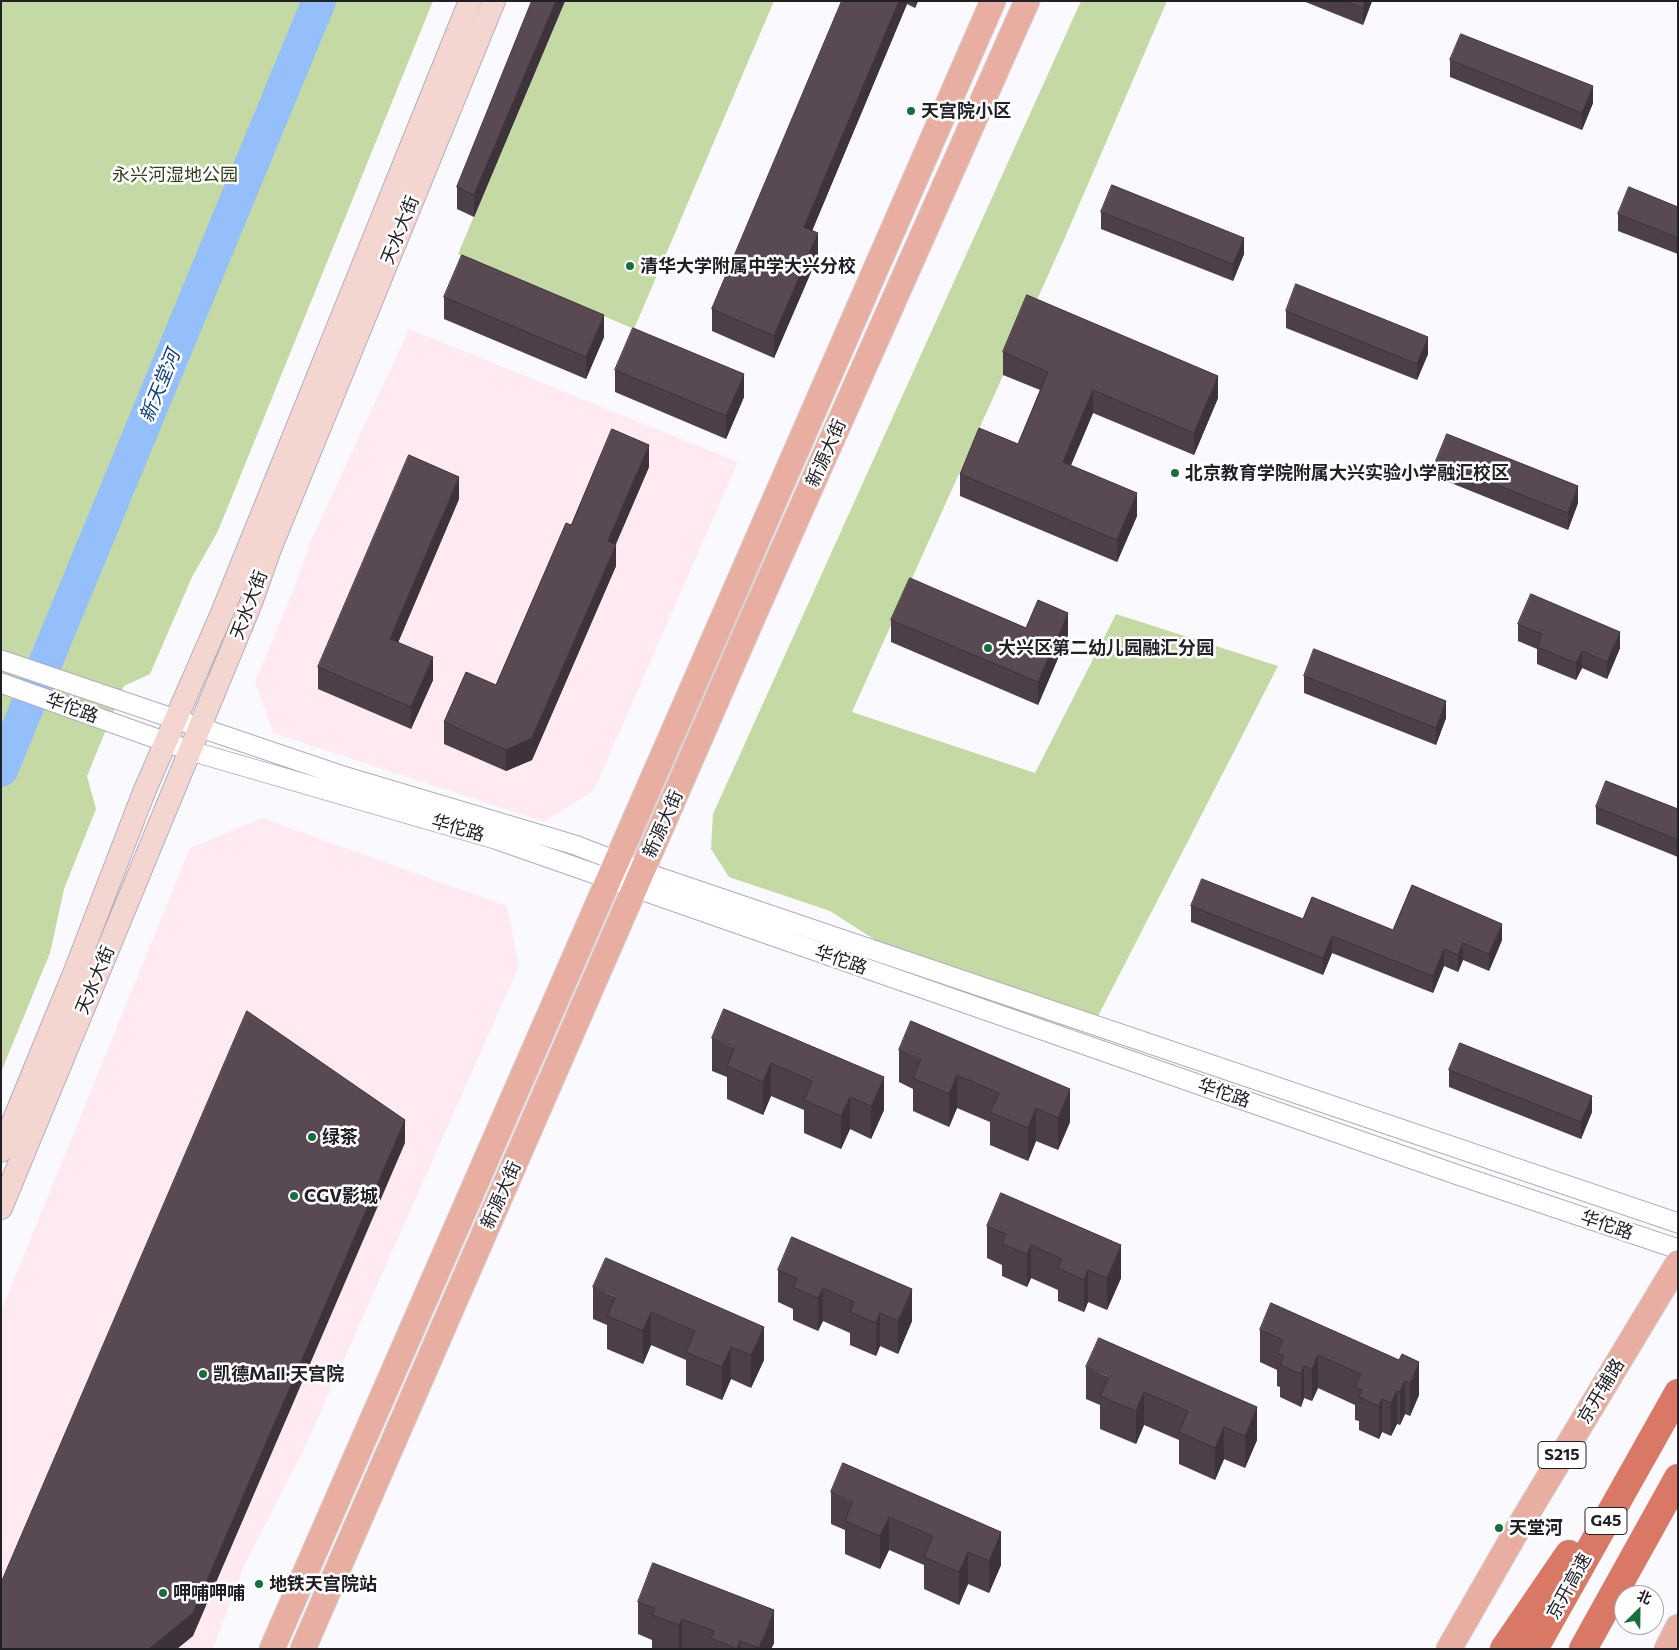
<!DOCTYPE html>
<html>
<head>
<meta charset="utf-8">
<style>
	body { margin:0 }
	#map { position:relative; width:1679px; height:1650px; overflow:hidden; background:#faf9fd; font-family:Commissioner,"Noto Sans SC",sans-serif }
	canvas { display:block }
	.frame { position:absolute; inset:0; border:2px solid #222027; pointer-events:none }
	.north { position:absolute; left:1614px; top:1585px; width:50px; height:50px; box-sizing:border-box; background:#fff; border:1px solid #a7a6a9; border-radius:50%; rotate:23deg; font-size:14px; font-weight:700; line-height:20px; text-align:center; color:#222027 }
	.north::after { content:''; display:block; margin:auto; width:18px; height:22px; background:#196e40; clip-path:polygon(50% 0,100% 100%,50% 72%,0 100%) }
</style>
</head>
<body>
<div id="map">
<canvas width="1679" height="1650"></canvas>
<div class="frame"></div>
<div class="north">北</div>
</div>
<script>
const ctx = document.querySelector('canvas').getContext('2d');
ctx.lineJoin = 'round';
function fill(path, color) { ctx.fillStyle = color; ctx.fill(path, 'evenodd'); }
function stroke(path, color, width, dash) { ctx.strokeStyle = color; ctx.lineWidth = width; ctx.lineCap = dash ? 'butt' : 'round'; ctx.setLineDash(dash || []); ctx.stroke(path); }
function label(font, color, halo, rows, align = 'center') {
  ctx.font = font + ' Commissioner,"Noto Sans SC",sans-serif'; ctx.lineWidth = 5; ctx.setLineDash([]); ctx.textBaseline = 'middle'; ctx.strokeStyle = halo; ctx.fillStyle = color; for (const [text, x, y, turn = 0] of rows) {
    ctx.save(); ctx.translate(x, y); ctx.rotate((+turn || 0) * Math.PI / 180); ctx.textAlign = isNaN(turn) ? turn : align; if (halo) ctx.strokeText(text, 0, 0); ctx.fillText(text, 0, 0); ctx.restore();
  }
}
fill(new Path2D(`
	M409 329 738 462 594 790 544 822 273 733 255 682 298 579 308 547Z
	M262 818 507 906 519 966 306 1445 245 1564 213 1649H1V1311L190 848Z`), '#feeaf0');
fill(new Path2D(`
	M1 1H433L218 531 192 577 150 674 124 686 87 776 96 809 64 889 50 953 1 1072Z
	M565 1H774L634 329 458 254Z
	M1081 1H1167L1063 242 852 712 1035 773 1116 614 1278 666 1095 1022 908 961 830 911 729 877 711 849 713 814Z`), '#c4d9a4');
stroke(new Path2D(`
	M1 770 319 1`), '#94bffa', 34);
const tertiary = new Path2D(`
	M1 660 340 775 575 845 661 878 1678 1223
	M1 683 191 751 495 839 1461 1176 1678 1249`);
const secondary = new Path2D(`
	M1 1151 75 971 144 792 222 613 470 1
	M1 1208 251 603 270 549 494 1`);
const primary = new Path2D(`
	M272 1649 993 1
	M303 1649 752 619 1027 1
	M1449 1649 1516 1532 1678 1263
	M1667 1649 1678 1627`);
const motorway = new Path2D(`
	M1504 1649 1569 1554
	M1534 1649 1678 1393
	M1583 1649 1678 1478`);
stroke(tertiary, '#b0abbe', 21);
stroke(secondary, '#b0abbe', 24);
stroke(primary, '#d7d7d8', 27);
stroke(motorway, '#d7d7d8', 29);
stroke(tertiary, '#fff', 19);
stroke(secondary, '#f4d6d0', 22);
stroke(primary, '#e8aea2', 25);
stroke(motorway, '#d97864', 28);
fill(new Path2D(`
	M532 1H565L474 217 457 209V187Z
	M842 1H918L915 8 907 4 812 231 818 256 774 358 712 331V309Z
	M1303 1H1372L1363 25Z
	M1450 60 1593 103 1582 130 1450 77Z
	M1678 207V254L1618 231V214Z
	M1101 212 1244 254 1233 281 1101 229Z
	M444 297 604 337 586 379 444 319Z
	M1286 311 1428 354 1417 380 1286 328Z
	M1003 352 1218 398 1194 455 1093 413 1071 465 1137 516 1117 562 960 496V474L1018 444 1040 390 1003 375Z
	M615 370 744 397 726 439 615 392Z
	M1436 461 1578 503 1568 530 1436 477Z
	M649 467 616 544V566L532 760 506 771 444 744V722L496 685 571 525Z
	M459 499 398 643 433 680 411 729 318 689V667Z
	M891 620 1068 635 1038 705 891 642Z
	M1518 624 1620 648 1607 679 1582 668 1576 680 1537 664V649L1518 641Z
	M1304 676 1446 718 1436 745 1304 693Z
	M1596 807 1678 809V857L1596 824Z
	M1191 906 1393 930 1502 940 1489 971 1463 960 1458 972 1444 966 1433 993 1332 953 1323 975 1191 922Z
	M712 1038 884 1110 871 1139 850 1129 841 1149 804 1133V1110L771 1096 763 1115 727 1099V1077L712 1071Z
	M899 1050 1070 1122 1058 1150 1036 1141 1028 1161 990 1145V1122L957 1108 949 1127 913 1111V1089L899 1082Z
	M1449 1070 1592 1112 1581 1139 1449 1087Z
	M987 1226 1121 1278 1107 1310 1088 1302 1084 1312 1058 1301V1290L1031 1278 1027 1287 1002 1276V1265L987 1258Z
	M778 1270 912 1321 898 1354 880 1346 876 1356 850 1345V1333L823 1321 818 1331 793 1320V1309L778 1302Z
	M593 1287 764 1360 751 1388 731 1379 722 1400 686 1385V1360L651 1345 643 1364 607 1349V1325L593 1319Z
	M1260 1330 1399 1360 1419 1395 1410 1416 1405 1414 1400 1425 1397 1424 1391 1436 1382 1432 1379 1439 1359 1430V1421L1355 1420V1405L1318 1388 1312 1401 1304 1398 1301 1407 1280 1397V1387L1277 1386V1370L1260 1362Z
	M1086 1367 1257 1440 1245 1468 1224 1459 1215 1480 1179 1464V1440L1144 1425 1136 1444 1100 1429V1405L1086 1399Z
	M831 1492 1001 1565 989 1593 968 1584 959 1605 924 1589V1565L889 1550 880 1569 845 1554V1530L831 1524Z
	M638 1602 774 1643 771 1649H655L652 1648V1640L638 1634Z`), '#4d3f47');
fill(new Path2D(`
	M556 1H565L474 217V195Z
	M899 1H907V4L804 250V227Z
	M915 1H918L915 8Z
	M1365 1H1372L1363 25V8Z
	M1593 86V103L1582 130V113Z
	M818 233V256L774 358V336Z
	M1244 238V254L1233 281V264Z
	M604 315V337L586 379V357Z
	M1428 337V354L1417 380V364Z
	M744 374V397L726 439V416Z
	M1218 376V398L1194 455V433Z
	M1093 390V413L1063 484V462Z
	M649 445V467L608 562V541Z
	M459 477V499L390 661V639Z
	M1578 486V503L1568 530V513Z
	M1137 493V516L1117 562V540Z
	M616 545V566L532 760 506 771V750Z
	M1068 613V635L1038 705V682Z
	M1620 632V648L1607 679V662Z
	M1582 651V668L1576 680V663Z
	M433 657V680L411 729V707Z
	M1446 701V718L1436 745V728Z
	M1502 924V940L1489 971V954Z
	M1332 936V953L1323 975V958Z
	M1463 943V960L1458 972V955Z
	M1444 949V966L1433 993V976Z
	M771 1063V1096L763 1115V1082Z
	M957 1075V1108L949 1127V1094Z
	M884 1077V1110L871 1139V1106Z
	M1070 1089V1122L1058 1150V1118Z
	M1592 1096V1112L1581 1139V1122Z
	M850 1097V1129L841 1149V1116Z
	M1036 1108V1141L1028 1161V1128Z
	M405 1120V1143L193 1636 177 1649H149Z
	M1031 1245V1278L1027 1287V1254Z
	M1121 1245V1278L1107 1310V1278Z
	M1088 1270V1302L1084 1312V1280Z
	M823 1288V1321L818 1331V1298Z
	M912 1289V1321L898 1354V1321Z
	M651 1312V1345L643 1364V1331Z
	M880 1313V1346L876 1356V1323Z
	M764 1327V1360L751 1388V1355Z
	M731 1347V1379L722 1400V1367Z
	M1318 1355V1388L1312 1401V1369Z
	M1419 1362V1395L1410 1416V1384Z
	M1304 1366V1398L1301 1407V1374Z
	M1405 1381V1414L1400 1425V1392Z
	M1397 1391V1424L1391 1436V1403Z
	M1144 1392V1425L1136 1444V1411Z
	M1382 1399V1432L1379 1439V1406Z
	M1257 1407V1440L1245 1468V1436Z
	M1224 1427V1459L1215 1480V1448Z
	M889 1517V1550L880 1569V1536Z
	M1001 1532V1565L989 1593V1561Z
	M968 1552V1584L959 1605V1572Z
	M774 1610V1643L771 1649H759Z
	M682 1619V1649H679V1625Z
	M740 1641V1649H737Z`), '#3e333a');
const building = new Path2D(`
	M532 1H556L474 195 457 187Z
	M842 1H899L804 227 818 233 774 336 712 309Z
	M1345 1H1365L1363 8Z
	M1461 34 1593 86 1582 113 1450 60Z
	M1112 185 1244 238 1233 264 1101 212Z
	M1629 187 1678 207V238L1618 214Z
	M462 255 604 315 586 357 444 297Z
	M1296 284 1428 337 1417 364 1286 311Z
	M1027 295 1218 376 1194 433 1093 390 1063 462 1137 493 1117 540 960 474 979 428 1018 444 1048 372 1003 352Z
	M633 328 744 374 726 416 615 370Z
	M612 429 649 445 608 541 616 545 532 738 506 750 444 722 466 672 496 685 566 523 571 525Z
	M1447 434 1578 486 1568 513 1436 461Z
	M409 455 459 477 390 639 433 657 411 707 318 667Z
	M910 578 1026 628 1038 600 1068 613 1038 682 891 620Z
	M1531 594 1620 632 1607 662 1582 651 1576 663 1537 647 1542 634 1518 624Z
	M1314 649 1446 701 1436 728 1304 676Z
	M1606 781 1678 809V840L1596 807Z
	M1202 879 1303 919 1312 897 1393 930 1412 885 1502 924 1489 954 1463 943 1458 955 1444 949 1433 976 1332 936 1323 958 1191 906Z
	M724 1009 884 1077 871 1106 850 1097 841 1116 804 1100 812 1081 771 1063 763 1082 727 1066 735 1047 712 1038Z
	M247 1011 405 1120 193 1613 149 1649H1V1583Z
	M911 1021 1070 1089 1058 1118 1036 1108 1028 1128 990 1112 999 1093 957 1075 949 1094 913 1078 921 1059 899 1050Z
	M1460 1043 1592 1096 1581 1122 1449 1070Z
	M1001 1193 1121 1245 1107 1278 1088 1270 1084 1280 1058 1268 1062 1259 1031 1245 1027 1254 1002 1244 1006 1234 987 1226Z
	M792 1237 912 1289 898 1321 880 1313 876 1323 850 1312 854 1302 823 1288 818 1298 793 1287 797 1278 778 1270Z
	M606 1258 764 1327 751 1355 731 1347 722 1367 686 1352 695 1331 651 1312 643 1331 607 1316 616 1296 593 1287Z
	M1271 1303 1399 1360 1402 1354 1419 1362 1410 1384 1405 1381 1400 1392 1397 1391 1391 1403 1382 1399 1379 1406 1359 1397 1362 1390 1355 1387 1361 1374 1318 1355 1312 1369 1304 1366 1301 1374 1280 1365 1284 1356 1277 1353 1283 1340 1260 1330Z
	M1099 1338 1257 1407 1245 1436 1224 1427 1215 1448 1179 1432 1188 1411 1144 1392 1136 1411 1100 1396 1109 1376 1086 1367Z
	M843 1463 1001 1532 989 1561 968 1552 959 1572 924 1557 933 1536 889 1517 880 1536 845 1521 853 1501 831 1492Z
	M653 1563 774 1610 759 1648 740 1641 737 1649 711 1638 714 1631 682 1619 679 1625 652 1615 655 1608 638 1602Z`);
fill(building, '#594953');
stroke(building, '#3e333a', 1);
for (const [x, y, r, color] of [
	[911,111,5,"#196e40"],
	[630,266,5,"#196e40"],
	[1175,473,5,"#196e40"],
	[988,648,5,"#196e40"],
	[312,1137,5,"#196e40"],
	[294,1196,5,"#196e40"],
	[203,1374,5,"#196e40"],
	[1499,1528,5,"#196e40"],
	[259,1584,5,"#196e40"],
	[163,1593,5,"#196e40"]
]) { const dot = new Path2D(); dot.arc(x, y, r, 0, 2 * Math.PI); ctx.fillStyle = color; ctx.fill(dot); stroke(dot, '#fff', 2); }
for (const [x, y, w] of [
	[1562,1455,48],
	[1606,1521,42]
]) { const box = new Path2D(); box.roundRect(x - w / 2, y - 13.5, w, 27, 4); ctx.fillStyle = '#fff'; ctx.fill(box); stroke(box, '#222027', 1); }
label('bold 16px', '#222027', null, [
	["S215",1562,1455],
	["G45",1606,1521]
]);
label('bold 18px', '#222027', '#fff', [
	["天宫院小区",921,111],
	["清华大学附属中学大兴分校",640,266],
	["北京教育学院附属大兴实验小学融汇校区",1185,473],
	["大兴区第二幼儿园融汇分园",998,648],
	["绿茶",322,1137],
	["CGV影城",304,1196],
	["凯德Mall·天宫院",213,1374],
	["天堂河",1509,1528],
	["地铁天宫院站",269,1584],
	["呷哺呷哺",173,1593]
], 'left');
label('18px', '#313e19', '#fff', [
	["永兴河湿地公园",175,175]
]);
label('18px', '#222027', '#fff', [
	["天水大街",400,230,-68],
	["新源大街",826,453,-66],
	["天水大街",249,605,-69],
	["华佗路",72,708,20],
	["新源大街",663,824,-66],
	["华佗路",458,828,16],
	["华佗路",841,960,19],
	["天水大街",95,980,-67],
	["华佗路",1224,1093,19],
	["新源大街",501,1195,-66],
	["华佗路",1607,1225,19],
	["京开辅路",1601,1391,-59],
	["京开高速",1569,1586,-61]
]);
label('italic 19px', '#0d4181', '#fff', [
	["新天堂河",160,386,-68]
]);
</script>
</body>
</html>
